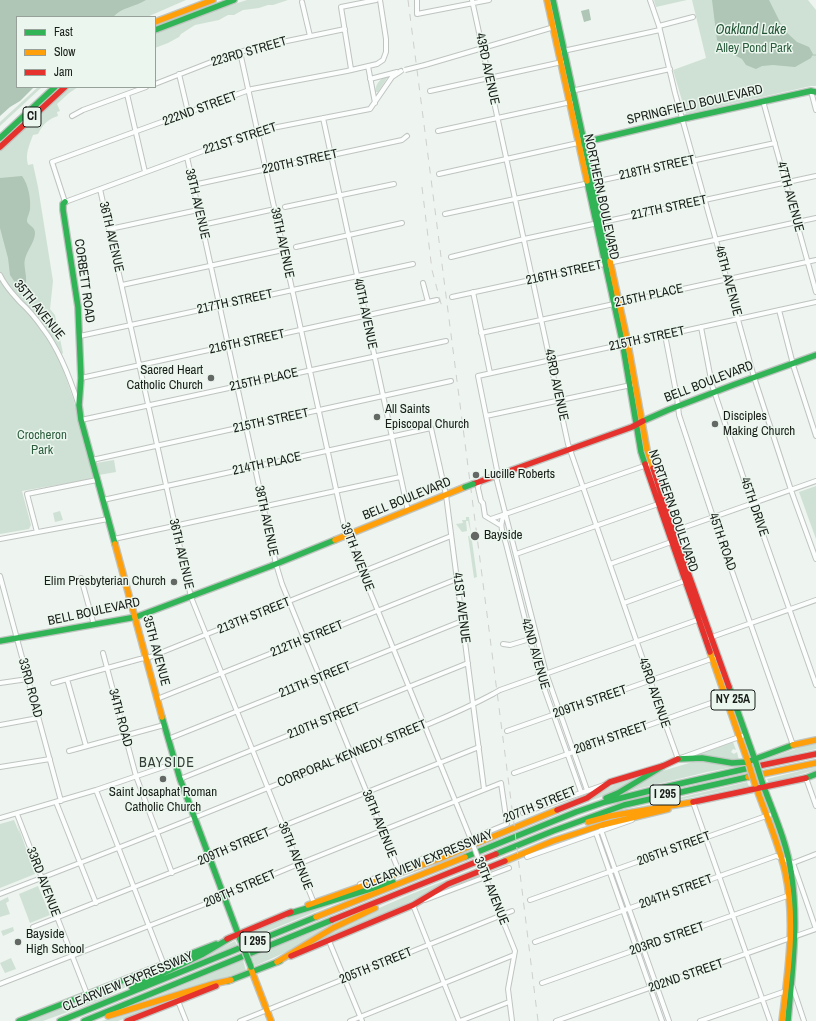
<!DOCTYPE html>
<html>
<head>
<meta charset="utf-8">
<style>
	body { margin:0 }
	#map { position:relative; width:816px; height:1021px; overflow:hidden; background:#eef4ef; font-family:"Archivo Narrow",sans-serif }
	canvas { display:block }
	.legend { position:absolute; left:16px; top:16px; width:140px; height:72px; box-sizing:border-box; background:#ebf7ee; border:1px solid #97a099; margin:0; padding:5px 7px; list-style:none; font-size:12px; color:#191d1a }
	.legend li { display:flex; align-items:center; gap:8px; height:20px }
	.legend b { width:20px; border:1px solid #97a099 }
</style>
</head>
<body>
<div id="map">
<canvas width="816" height="1021"></canvas>
<ul class="legend">
<li><b style="height:5px;background:#30b455"></b>Fast</li>
<li><b style="height:5px;background:#ff9f0a"></b>Slow</li>
<li><b style="height:5px;background:#e5322d"></b>Jam</li>
</ul>
</div>
<script>
const ctx = document.querySelector('canvas').getContext('2d');
ctx.lineJoin = 'round';
function fill(path, color) { ctx.fillStyle = color; ctx.fill(path, 'evenodd'); }
function stroke(path, color, width, dash) { ctx.strokeStyle = color; ctx.lineWidth = width; ctx.lineCap = dash ? 'butt' : 'round'; ctx.setLineDash(dash || []); ctx.stroke(path); }
function label(font, color, halo, rows, align = 'center') {
  ctx.font = font + ' "Archivo Narrow",sans-serif'; ctx.lineWidth = 3; ctx.setLineDash([]); ctx.textBaseline = 'middle'; ctx.strokeStyle = halo; ctx.fillStyle = color; for (const [text, x, y, turn = 0] of rows) {
    ctx.save(); ctx.translate(x, y); ctx.rotate((+turn || 0) * Math.PI / 180); ctx.textAlign = isNaN(turn) ? turn : align; if (halo) ctx.strokeText(text, 0, 0); ctx.fillText(text, 0, 0); ctx.restore();
  }
}
fill(new Path2D(`
	M70 0H186L147 17H63Z
	M247 0H288L273 5H268L259 8 243 10 234 15H228L219 20 195 25 181 34 179 37 168 43 155 48V34C184 19 216 10 247 0Z
	M654 0H687L656 7Z
	M692 0H808L816 10V86H811L686 114 673 70 706 58Z
	M389 75 378 92H375C376 82 381 78 389 75Z
	M38 87H42L0 126V122Z
	M68 87H78L69 93 57 104 60 111 57 112 58 116C48 119 43 124 38 134L33 135C29 146 25 154 28 165L33 164 38 187 53 281 50 309 55 315 63 353 62 354 60 361 74 401 93 477 92 479 22 491 31 525 29 529 0 534V150Z
	M114 460 116 472 99 475 96 463Z
	M816 486V539L799 492Z
	M60 511 63 520 55 522 53 513Z
	M466 517H469L471 533 468 521H466L467 531 462 532 456 524 463 523 462 520H466Z
	M468 536H471L472 541 477 577 474 578Z
	M733 742 736 750 733 749 731 752 734 754 737 752 739 760H732L696 755Z
	M816 742V749L761 762V761Z
	M696 761 740 766 707 772 621 793 659 772Z
	M816 767V770L769 783 767 779Z
	M640 775 641 776C622 788 604 798 581 803L614 785Z
	M747 782 749 786 622 811Z
	M14 820 20 834 16 820 35 874 0 888V824Z
	M469 871 376 919 313 944C361 913 415 892 469 871Z
	M478 872 480 877 428 898 450 884Z
	M38 886 50 915 30 923 19 894Z
	M8 897 9 901 6 903 10 914 0 917V901Z
	M346 899 256 936 246 942 243 934 289 917Z
	M337 923 295 948 255 966 251 956Z
	M13 927 14 931 3 936 1 931Z
	M235 941 237 945 186 965Z
	M11 958 16 969 5 973 0 963Z
	M187 959V960L141 979 103 999 43 1021H27Z
	M243 960 246 971 133 1006Z
	M187 994 118 1021H102Z`), '#cfe1d4');
fill(new Path2D(`
	M0 0H146C135 7 122 7 113 17H17V87H34L20 101 10 107 0 116Z
	M712 0H769L784 30 797 42 809 47 813 54 811 58 795 67 773 65 762 66 756 69 746 65 742 59 727 51 717 40Z
	M589 9 591 20 584 22 581 11Z
	M22 176C28 184 31 198 30 209 30 212 27 217 27 221 27 225 35 226 35 233 35 242 27 250 25 259 23 265 27 275 26 283L21 286 16 284 10 275 8 258 0 228V178Z`), '#afc5b5');
stroke(new Path2D(`
	M812 55H816`), '#afc5b5', 1);
const street = new Path2D(`
	M380 0 386 39V52L383 60 377 64 347 71 252 89 52 162 65 202 257 131 370 109 392 77 401 71
	M417 0V14L489 0
	M472 0 568 444 665 723 678 759 742 736
	M650 0 659 26 675 93 754 377 792 493 816 559
	M302 2 310 36
	M659 26 693 17
	M563 51 660 30
	M240 52 345 530 472 842
	M425 65 554 27
	M368 66 375 103
	M351 69 341 7 376 0
	M179 74 188 112
	M370 79 397 72
	M155 84 229 55 258 47 345 29
	M430 91 562 62
	M571 91 670 69
	M811 91 816 110
	M127 94 145 172
	M763 101 816 292
	M72 116 83 110 146 87
	M323 118 408 511
	M438 131 571 102
	M187 157 276 564 282 584 398 869
	M439 174 578 143
	M193 185 402 140 407 136
	M100 189 191 597 314 903
	M285 207 394 184
	M445 214 775 143
	M202 225 275 209
	M110 229 198 210
	M296 247 402 223
	M451 257 524 239 816 176
	M0 275C5 286 12 293 20 302 29 310 37 320 44 330 60 351 70 378 78 403
	M423 283 428 302
	M122 285 283 250
	M473 292 490 373
	M452 297 816 218
	M779 310 794 368 816 436
	M701 327 712 385 752 503 816 685
	M481 333 816 260
	M665 335 677 397 679 415 713 517 793 745
	M80 336 413 264
	M81 378 437 300
	M486 416 631 385
	M81 420 446 341
	M92 460 451 381
	M479 482 478 488 481 501 483 503 485 516 500 525
	M103 500 431 428 446 495 484 789
	M505 514C498 524 503 533 506 544L538 671 581 792
	M491 519 647 465
	M37 532 27 494 97 480
	M671 532 816 481
	M0 539 108 519
	M114 539 400 477
	M516 554 661 503
	M610 564 674 541
	M0 576 61 801
	M81 578 94 625
	M624 603 687 580
	M709 638 816 600
	M503 644 510 645 530 639
	M103 653 136 776 172 873
	M67 679 86 746
	M0 683 28 679
	M53 683 140 659 150 657 451 536
	M500 690 700 619
	M157 699 457 579
	M0 725 38 718
	M507 731 714 658
	M168 739 462 621
	M69 751 164 725
	M0 767 50 759
	M514 773 728 697
	M806 778 816 806
	M180 779 468 663
	M96 790 164 965
	M587 790 546 673 497 481V470L478 376 816 302
	M56 802 96 903
	M693 802 770 1021
	M523 813 604 785
	M17 814 87 994
	M0 818 96 790 175 763
	M601 830 669 1021
	M596 833 662 1021
	M527 857 632 820
	M793 863 816 929
	M483 871 515 951 508 989 512 1021
	M0 894C106 853 212 811 317 768 376 744 437 724 493 694
	M425 900 509 868
	M530 900 769 815
	M415 904 413 905 459 1021
	M33 927 203 860 283 826 479 747
	M329 941 362 1021
	M535 942 776 856 793 863 816 854
	M542 983 790 895
	M0 984 218 899 229 893 301 863 501 783 507 824 360 884
	M792 985 804 1021
	M178 1001 186 1021
	M240 1021 512 911
	M350 1021 514 955
	M460 1021 509 1002
	M556 1021 816 929
	M700 1021 786 991`);
const fast = new Path2D(`
	M553 0 610 261
	M155 30 234 0
	M0 138 55 87
	M581 143 678 120 811 91 816 92
	M587 181 622 340 641 452 645 464
	M65 202 63 204V210L78 307 81 378 79 405 81 420 115 544
	M643 421 668 410 733 385 816 355
	M0 641 136 617 271 566 335 540
	M729 687 756 763
	M162 717 180 779 240 939
	M678 759 702 758 732 763 747 762 793 745
	M806 778 816 774
	M762 782C772 810 787 842 791 872 799 922 792 971 788 1021
	M606 798 618 793 663 766
	M496 854 553 831 624 805 748 777
	M465 857 576 812 605 802 665 787 758 766
	M288 914 393 882
	M228 981 280 961
	M132 988 203 954 230 938
	M19 1021 216 944
	M60 1021 316 917
	M84 1021 332 920`);
const slow = new Path2D(`
	M547 0 587 181
	M155 22 213 0
	M610 261 627 339 647 450 653 468
	M335 540 465 487
	M115 544 162 717
	M710 652 749 765
	M793 745 816 740
	M748 777 816 763
	M755 784C765 813 778 841 785 871 796 921 788 972 782 1021
	M588 822 610 816 693 802
	M505 861 553 841 602 825 668 809
	M308 905 439 859 557 810
	M316 917 465 857
	M277 962 333 928 375 908
	M251 969 271 1021
	M108 1016 213 984 231 980`);
const jam = new Path2D(`
	M0 147 65 87
	M645 464 710 652
	M653 468 672 528 729 687
	M473 484 632 427 643 421
	M758 766 816 754
	M693 802 806 778
	M557 810 587 798 610 782 663 766 678 759
	M332 920 496 854
	M227 939 291 912
	M291 956 413 905 448 884 505 861
	M127 1021 216 986`);
stroke(street, '#bfc4c0', 6);
stroke(fast, '#bfc4c0', 8);
stroke(slow, '#bfc4c0', 8);
stroke(jam, '#bfc4c0', 8);
stroke(street, '#fcfdfd', 4);
stroke(fast, '#30b455', 5.5);
stroke(slow, '#ff9f0a', 5.5);
stroke(jam, '#e5322d', 5.5);
stroke(new Path2D(`
	M408 0 514 824 538 1021
	M422 187 432 270 443 311`), '#cecfce', 1, [7, 7]);
const streetBridge = new Path2D(`
	M405 70 425 65
	M493 694 500 690
	M472 842 483 871`);
const fastBridge = new Path2D(`
	M465 487 473 484
	M756 763 762 782
	M240 939 251 967`);
const slowBridge = new Path2D(`
	M749 765 755 784`);
stroke(streetBridge, '#bfc4c0', 6, []);
stroke(fastBridge, '#bfc4c0', 8, []);
stroke(slowBridge, '#bfc4c0', 8, []);
stroke(streetBridge, '#fcfdfd', 4);
stroke(fastBridge, '#30b455', 5.5);
stroke(slowBridge, '#ff9f0a', 5.5);
for (const [x, y, r, color] of [
	[211,378,4,"#646865"],
	[377,417,4,"#646865"],
	[715,424,4,"#646865"],
	[476,475,4,"#646865"],
	[475,536,5,"#646865"],
	[174,582,4,"#646865"],
	[163,779,4,"#646865"],
	[18,942,4,"#646865"]
]) { const dot = new Path2D(); dot.arc(x, y, r, 0, 2 * Math.PI); ctx.fillStyle = color; ctx.fill(dot); stroke(dot, '#ebf7ee', 1.5); }
for (const [x, y, w] of [
	[32,117,18],
	[733,700,44],
	[665,795,30],
	[255,942,30]
]) { const box = new Path2D(); box.roundRect(x - w / 2, y - 10, w, 20, 3); ctx.fillStyle = '#ebf7ee'; ctx.fill(box); stroke(box, '#191d1a', 1); }
label('bold 12px', '#191d1a', null, [
	["CI",32,117],
	["NY 25A",733,700],
	["I 295",665,795],
	["I 295",255,942]
]);
label('13px', '#2c5c3d', '#ebf7ee', [
	["Alley Pond Park",754,49],
	["Crocheron",42,436],
	["Park",42,451]
]);
label('13px', '#191d1a', '#ebf7ee', [
	["223RD STREET",249,52,-16],
	["43RD AVENUE",487,69,78],
	["SPRINGFIELD BOULEVARD",695,105,-13],
	["222ND STREET",200,109,-20],
	["221ST STREET",240,139,-18],
	["220TH STREET",300,162,-12],
	["218TH STREET",657,168,-12],
	["NORTHERN BOULEVARD",601,197,78],
	["47TH AVENUE",790,197,75],
	["38TH AVENUE",197,204,77],
	["217TH STREET",669,208,-12],
	["36TH AVENUE",111,237,77],
	["39TH AVENUE",282,243,78],
	["216TH STREET",564,273,-12],
	["CORBETT ROAD",84,281,82],
	["46TH AVENUE",728,281,75],
	["215TH PLACE",649,296,-12],
	["217TH STREET",235,302,-12],
	["35TH AVENUE",39,310,51],
	["40TH AVENUE",365,314,78],
	["215TH STREET",647,339,-12],
	["216TH STREET",247,342,-12],
	["215TH PLACE",264,380,-12],
	["BELL BOULEVARD",709,382,-21],
	["43RD AVENUE",556,385,78],
	["215TH STREET",271,421,-12],
	["214TH PLACE",267,464,-12],
	["BELL BOULEVARD",407,499,-22],
	["45TH DRIVE",754,507,71],
	["NORTHERN BOULEVARD",673,511,71],
	["38TH AVENUE",266,521,78],
	["45TH ROAD",722,542,71],
	["36TH AVENUE",181,554,77],
	["39TH AVENUE",357,557,69],
	["41ST AVENUE",461,608,83],
	["BELL BOULEVARD",94,612,-12],
	["213TH STREET",254,616,-22],
	["212TH STREET",307,639,-22],
	["35TH AVENUE",156,651,75],
	["42ND AVENUE",535,654,74],
	["211TH STREET",315,680,-22],
	["33RD ROAD",30,688,75],
	["43RD AVENUE",654,693,71],
	["209TH STREET",590,702,-19],
	["34TH ROAD",120,718,75],
	["210TH STREET",324,721,-22],
	["208TH STREET",611,738,-19],
	["CORPORAL KENNEDY STREET",352,754,-22],
	["207TH STREET",540,805,-22],
	["38TH AVENUE",379,824,68],
	["209TH STREET",234,847,-23],
	["205TH STREET",674,849,-20],
	["36TH AVENUE",295,856,68],
	["CLEARVIEW EXPRESSWAY",428,860,-22],
	["33RD AVENUE",43,882,69],
	["208TH STREET",240,889,-23],
	["39TH AVENUE",491,891,68],
	["204TH STREET",676,892,-20],
	["203RD STREET",667,939,-19],
	["205TH STREET",376,966,-22],
	["202ND STREET",686,976,-19],
	["CLEARVIEW EXPRESSWAY",128,982,-22]
]);
label('13px', '#191d1a', '#ebf7ee', [
	["Sacred Heart",203,371,"right"],
	["Catholic Church",203,386,"right"],
	["All Saints",385,410],
	["Episcopal Church",385,425],
	["Disciples",723,417],
	["Making Church",723,432],
	["Lucille Roberts",484,475],
	["Bayside",484,536],
	["Elim Presbyterian Church",166,582,"right"],
	["Saint Josaphat Roman",163,793,"center"],
	["Catholic Church",163,808,"center"],
	["Bayside",26,935],
	["High School",26,950]
], 'left');
label('italic 14px', '#235335', '#ebf7ee', [
	["Oakland Lake",751,30]
]);
ctx.letterSpacing = '1px';
label('14px', '#353e38', '#ebf7ee', [
	["BAYSIDE",167,763]
]);
ctx.letterSpacing = '0px';
</script>
</body>
</html>
